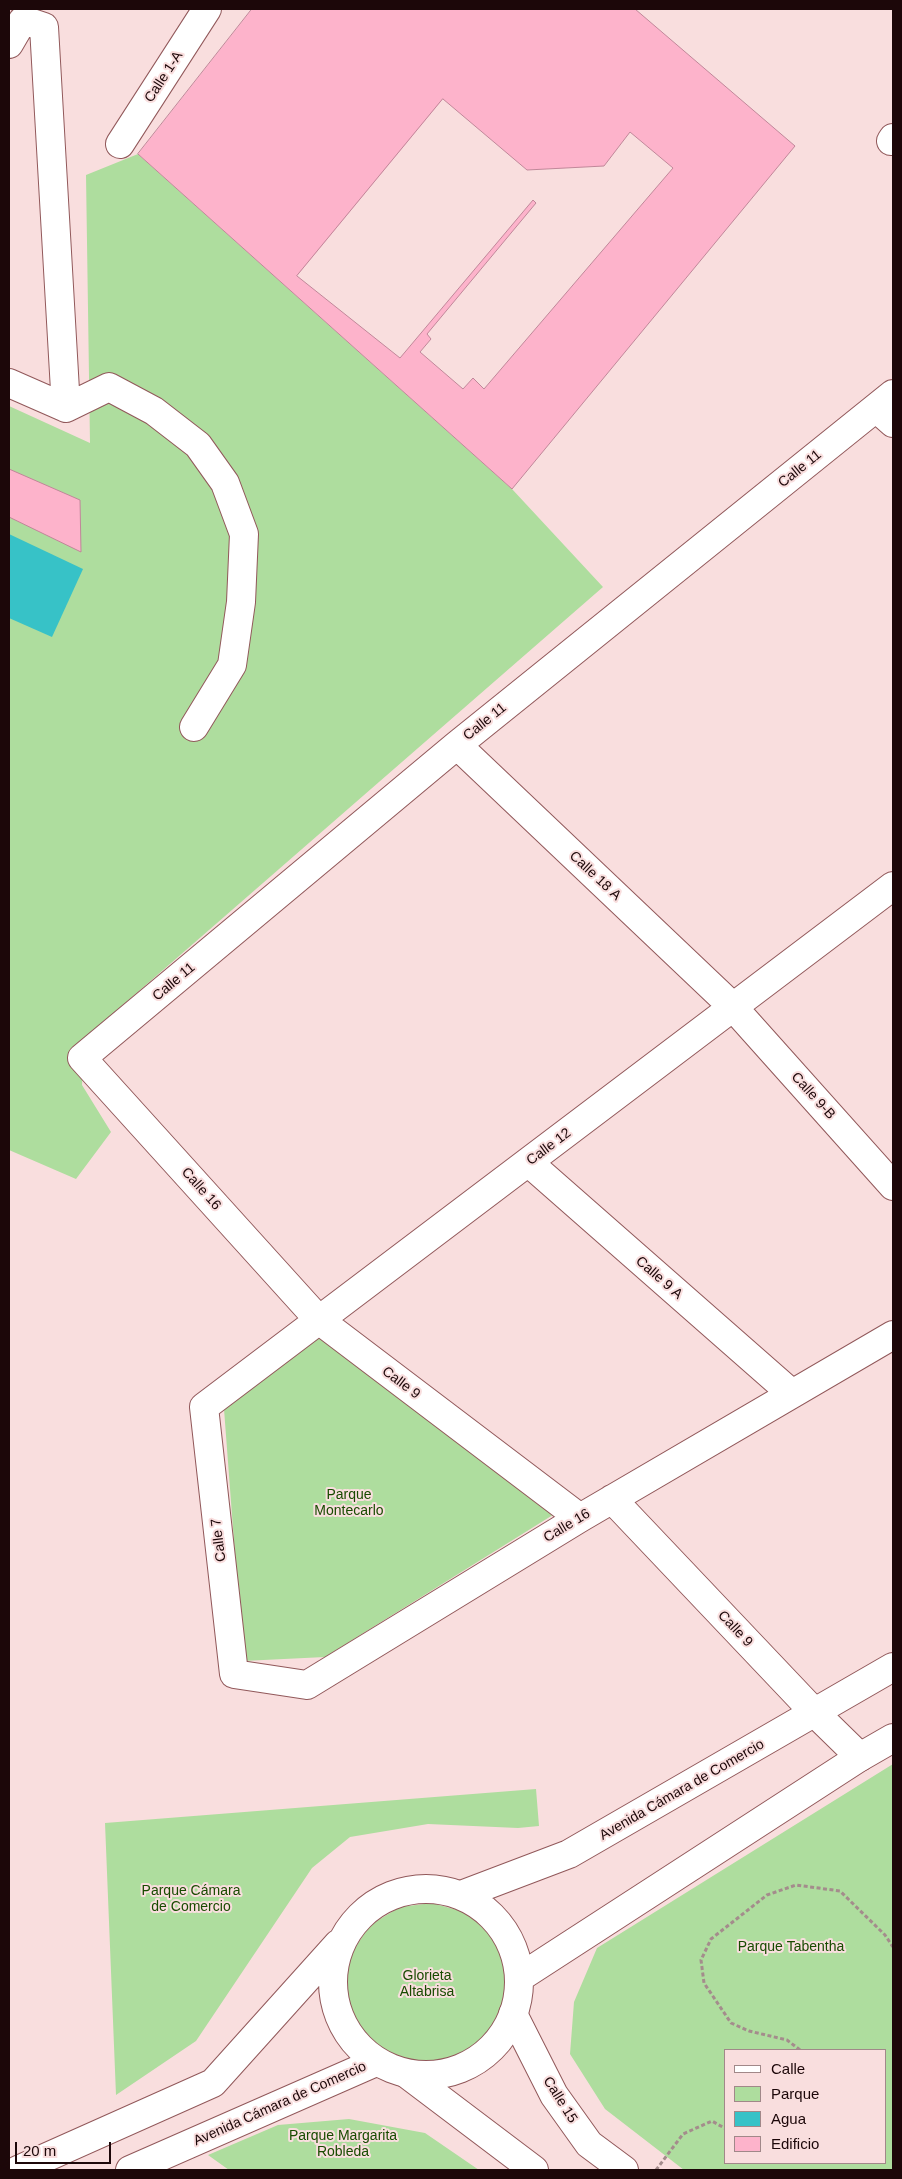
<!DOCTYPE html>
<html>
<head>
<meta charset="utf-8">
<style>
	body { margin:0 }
	#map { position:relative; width:902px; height:2179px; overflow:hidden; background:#f9dede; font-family:Arial,sans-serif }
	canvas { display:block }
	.frame { position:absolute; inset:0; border:10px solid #1c0709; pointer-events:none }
	.legend { position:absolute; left:724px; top:2049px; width:162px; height:115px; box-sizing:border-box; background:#f9dede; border:1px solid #a18889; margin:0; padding:6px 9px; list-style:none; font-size:15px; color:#1c0709 }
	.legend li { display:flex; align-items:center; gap:10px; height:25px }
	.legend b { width:25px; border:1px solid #a18889 }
	.scale { position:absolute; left:15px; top:2142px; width:96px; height:22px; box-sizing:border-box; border:2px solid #1c0709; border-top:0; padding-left:6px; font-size:15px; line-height:18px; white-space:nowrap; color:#1c0709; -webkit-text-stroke:4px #f9dede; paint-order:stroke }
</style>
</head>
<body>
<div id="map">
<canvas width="902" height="2179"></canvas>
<div class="frame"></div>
<ul class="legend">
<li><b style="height:6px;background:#fff"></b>Calle</li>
<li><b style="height:14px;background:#aedd9e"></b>Parque</li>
<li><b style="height:14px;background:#37c2c7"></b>Agua</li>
<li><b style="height:14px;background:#fdb3cb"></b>Edificio</li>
</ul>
<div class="scale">20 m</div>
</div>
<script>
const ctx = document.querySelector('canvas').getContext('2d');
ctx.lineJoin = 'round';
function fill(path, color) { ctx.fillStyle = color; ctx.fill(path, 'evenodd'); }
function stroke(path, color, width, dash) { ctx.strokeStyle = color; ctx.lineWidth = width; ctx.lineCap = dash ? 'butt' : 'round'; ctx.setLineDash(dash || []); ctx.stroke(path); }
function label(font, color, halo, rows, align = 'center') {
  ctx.font = font + ' Arial,sans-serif'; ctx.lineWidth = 4; ctx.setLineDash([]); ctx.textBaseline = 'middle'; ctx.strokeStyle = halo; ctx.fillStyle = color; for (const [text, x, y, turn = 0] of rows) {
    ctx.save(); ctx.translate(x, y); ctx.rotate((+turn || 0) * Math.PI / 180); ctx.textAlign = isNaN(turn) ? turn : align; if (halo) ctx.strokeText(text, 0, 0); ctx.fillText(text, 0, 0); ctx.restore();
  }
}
fill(new Path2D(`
	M138 154 512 489 603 587 101 1024 83 1061 82 1085 111 1132 76 1179 9 1150V406L90 443 86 175Z
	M315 1331 556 1513 325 1657 243 1661 224 1409Z
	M893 1764V2170H684L605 2109 570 2054 574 2002 597 1948ZM726 2050H886V2163H726Z
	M536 1789 539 1826 518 1828 428 1824 350 1837 312 1868 196 2041 116 2095 105 1823Z
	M432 1903 468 1913 500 1944 510 1976 506 2011 486 2041 459 2059 421 2066 383 2055 359 2034 345 2006 343 1966 370 1925 400 1907Z
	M349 2119 425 2133 479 2170H229L208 2155 278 2125Z`), '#aedd9e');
fill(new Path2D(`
	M9 534 83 569 52 637 9 618Z`), '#37c2c7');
const building = new Path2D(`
	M252 9H635L795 146 512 489 138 154Z
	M443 99 527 170 604 166 630 132 673 168 484 389 473 378 463 389 420 352 431 339 427 334 536 203 533 200 400 358 297 276Z
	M9 469 80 500 81 552 9 517Z`);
fill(building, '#fdb3cb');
stroke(building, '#c08799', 1);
const minor = new Path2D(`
	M9 44 23 20 44 27 66 408 9 383
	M891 141 893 138
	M120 144 207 9
	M66 408 109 387 154 411 198 445 225 483 244 534 241 602 232 665 194 727
	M876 408 893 423
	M457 745 733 1007 893 1186
	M893 886 204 1407 234 1674 307 1685 580 1518 893 1335
	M528 1162 791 1393
	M612 1499 815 1713 860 1757
	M580 1518 319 1320 82 1058 457 745 893 394
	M513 2014 554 2095 589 2144 624 2170
	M407 2074 534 2170`);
const major = new Path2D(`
	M333 1982a93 93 0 1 1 186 0a93 93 0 1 1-186 0Z
	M461 1895 569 1854 893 1667
	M519 1978 860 1757 893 1738
	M18 2170 213 2083 338 1944
	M130 2170 376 2062`);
stroke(minor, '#91585a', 30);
stroke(major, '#91585a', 30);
stroke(new Path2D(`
	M800 2050 787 2040 749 2031 731 2023 704 1983 701 1960 711 1939 767 1895 796 1885 840 1891 885 1935 893 1947
	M656 2170 683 2134 712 2121 726 2129`), '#a48c8c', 3, [4, 2.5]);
stroke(minor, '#fff', 28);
stroke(major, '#fff', 28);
label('14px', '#1c0709', '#f9dede', [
	["Calle 1-A",164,77,-57],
	["Calle 11",800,469,-39],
	["Calle 11",485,722,-39],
	["Calle 18 A",595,876,43],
	["Calle 11",174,982,-40],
	["Calle 9-B",813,1096,48],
	["Calle 12",549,1147,-37],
	["Calle 16",201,1189,48],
	["Calle 9 A",659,1278,41],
	["Calle 9",401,1383,37],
	["Calle 16",567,1526,-31],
	["Calle 7",219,1540,-97],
	["Calle 9",735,1629,47],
	["Avenida Cámara de Comercio",682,1790,-30],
	["Calle 15",560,2100,58],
	["Avenida Cámara de Comercio",280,2104,-24]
]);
label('14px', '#184b00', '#f9dede', [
	["Parque",349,1495],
	["Montecarlo",349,1511],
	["Parque Cámara",191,1891],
	["de Comercio",191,1907],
	["Parque Tabentha",791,1947],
	["Glorieta",427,1976],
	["Altabrisa",427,1992],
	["Parque Margarita",343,2136],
	["Robleda",343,2152]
]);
</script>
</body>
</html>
